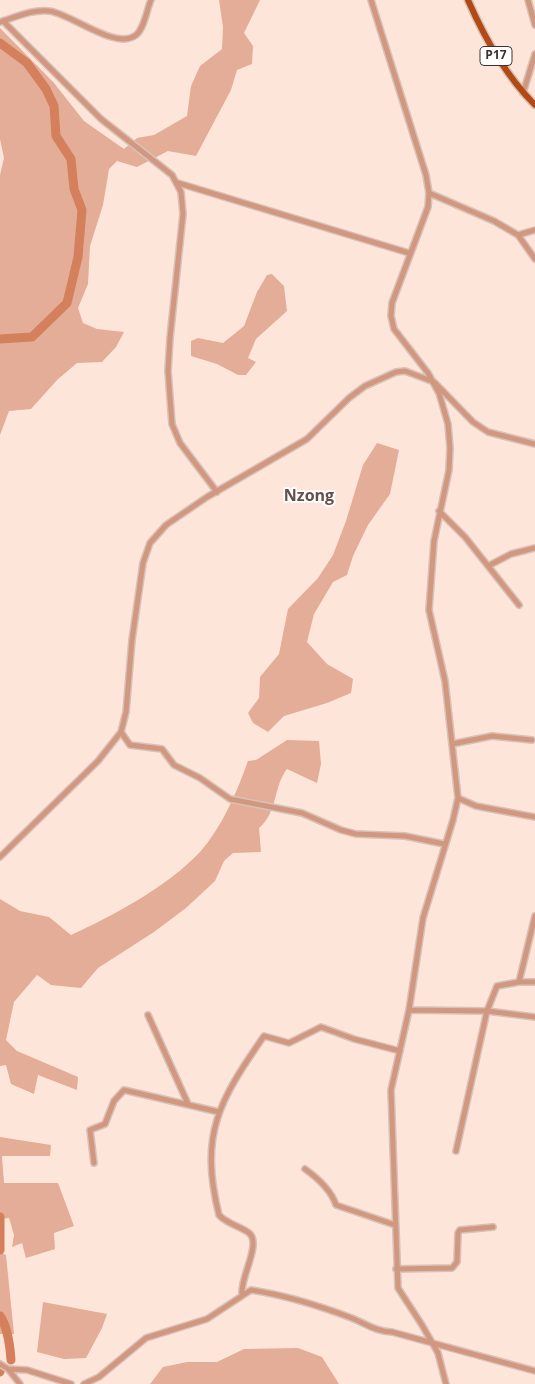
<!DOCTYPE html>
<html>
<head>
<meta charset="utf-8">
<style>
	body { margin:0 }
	canvas { display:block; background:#fee5da }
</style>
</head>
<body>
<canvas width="535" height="1384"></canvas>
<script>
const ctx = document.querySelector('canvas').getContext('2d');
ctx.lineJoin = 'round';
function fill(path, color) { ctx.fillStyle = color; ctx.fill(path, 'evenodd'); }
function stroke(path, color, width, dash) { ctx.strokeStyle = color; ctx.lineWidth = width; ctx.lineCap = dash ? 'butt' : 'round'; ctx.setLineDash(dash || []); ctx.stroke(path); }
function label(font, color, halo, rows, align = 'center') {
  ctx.font = font + ' "Open Sans",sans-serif'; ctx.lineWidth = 4; ctx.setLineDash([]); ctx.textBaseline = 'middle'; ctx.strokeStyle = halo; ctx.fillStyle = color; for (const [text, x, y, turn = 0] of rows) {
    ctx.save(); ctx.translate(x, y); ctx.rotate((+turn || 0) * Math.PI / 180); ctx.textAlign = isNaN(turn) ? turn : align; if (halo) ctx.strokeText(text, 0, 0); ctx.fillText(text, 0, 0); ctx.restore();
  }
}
fill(new Path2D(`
	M219 0H260L244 33 253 46 252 64 237 70 231 90 196 156 168 151 137 167 117 161 109 169 103 205 90 246 88 284 78 308 83 323 97 329 124 332 116 347 102 362 77 363 57 380 31 409 9 411 0 435V175L4 158 0 139V28L54 83 84 121 124 149 137 138 154 135 187 116 191 86 200 66 222 49 223 27Z
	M272 274 284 286 287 311 256 339 248 358 256 362 246 375H238L217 364 191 356V341L198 338 223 343 244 326 257 292 267 275Z
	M377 443 399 450 390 494 368 525 353 556 347 575 333 582 314 614 307 642 327 664 353 679 351 693 327 703 284 716 268 732 253 723 248 713 259 698 260 677 279 654 288 609 318 578 333 555 346 521 363 465Z
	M287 740 319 741 321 764 317 783 287 769C273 787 278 812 259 828L261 852 233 853 224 861 215 881 186 908 154 932 98 968 81 988 51 985 37 975 14 1002 6 1040 17 1051 78 1077 77 1090 38 1075 34 1094 11 1084 6 1065 0 1066V899L20 911 49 917 71 935C113 916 168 886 200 852 222 827 237 792 248 761L256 760Z
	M0 1137 51 1145 50 1156H2L4 1183H58L74 1226 54 1233 55 1249 26 1258 22 1243 12 1247 14 1235 9 1218 0 1219Z
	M0 1252 6 1255 14 1334H0Z
	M43 1302 107 1314 102 1328 86 1358 64 1359 37 1352Z
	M298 1348 322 1357 339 1384H150L163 1367 187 1362H217L244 1349Z`), '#e4ad97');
stroke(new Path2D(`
	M0 43 27 63 46 89 54 106 56 136 71 159 74 189 82 210 78 257 67 303 32 337 0 339
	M0 1217V1250
	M0 1316C8 1327 10 1346 11 1360
	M0 1372 1 1368`), '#d4805c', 9);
const minor = new Path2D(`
	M371 0 426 175 429 193 428 207 392 303 391 316 394 329 428 373 439 393 448 424 450 448 449 470 434 541 429 610 445 681 458 798 453 820 423 918 409 1010 391 1090 398 1288 422 1325 438 1353 446 1384
	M528 0 535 25
	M3 21 101 119 172 175 181 192 183 214 170 338 168 371 172 424 180 443 217 492
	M0 22C16 17 33 9 49 11 70 13 116 51 136 35 144 29 147 9 151 0
	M523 93 535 54
	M178 183 409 253
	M429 193 494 221 518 235 535 230
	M518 235 535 259
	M439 511 465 537 519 605
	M488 566 511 554 535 548
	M121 732 130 745 162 749 174 765 200 778 230 799 302 813 341 830 356 834 405 836 444 844
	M452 744 492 736 532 740
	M458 798 476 806 535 817
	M0 857 98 761 121 732 126 712 132 640 143 563 150 543 166 525 207 497 307 439 349 398 365 386 396 372 405 371 434 382 473 422 488 432 535 444
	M519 982 535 916
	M409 1010 487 1011 497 986 519 982H535
	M148 1015 188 1104
	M456 1151 487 1011 535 1017
	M94 1163 90 1130 105 1124 114 1101 124 1090 219 1112
	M305 1169C319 1179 331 1190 336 1205L395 1225
	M396 1269 452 1268 457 1262 458 1233 460 1230 493 1227
	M242 1294C240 1278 262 1243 249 1233 240 1226 227 1224 219 1215 199 1134 219 1101 264 1036L289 1043 321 1027 354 1039 400 1051
	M0 1364 8 1369 20 1384
	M8 1369 27 1370 71 1384
	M84 1384 99 1377 146 1338 207 1319 251 1290C284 1295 317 1305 349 1317 363 1322 376 1332 392 1332L535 1371`);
const major = new Path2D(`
	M468 0C485 39 505 75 535 105`);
stroke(minor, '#d7c1b8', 8);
stroke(major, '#d7c1b8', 9);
stroke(minor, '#d2977f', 5);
stroke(major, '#b34a13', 6);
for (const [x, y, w] of [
	[496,56,32]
]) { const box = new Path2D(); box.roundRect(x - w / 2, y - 9.5, w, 19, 4); ctx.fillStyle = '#fff'; ctx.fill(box); stroke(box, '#3c332f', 1); }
label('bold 12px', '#3c332f', null, [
	["P17",496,56]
]);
label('bold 16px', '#655048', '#fff', [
	["Nzong",309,496]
]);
</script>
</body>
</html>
